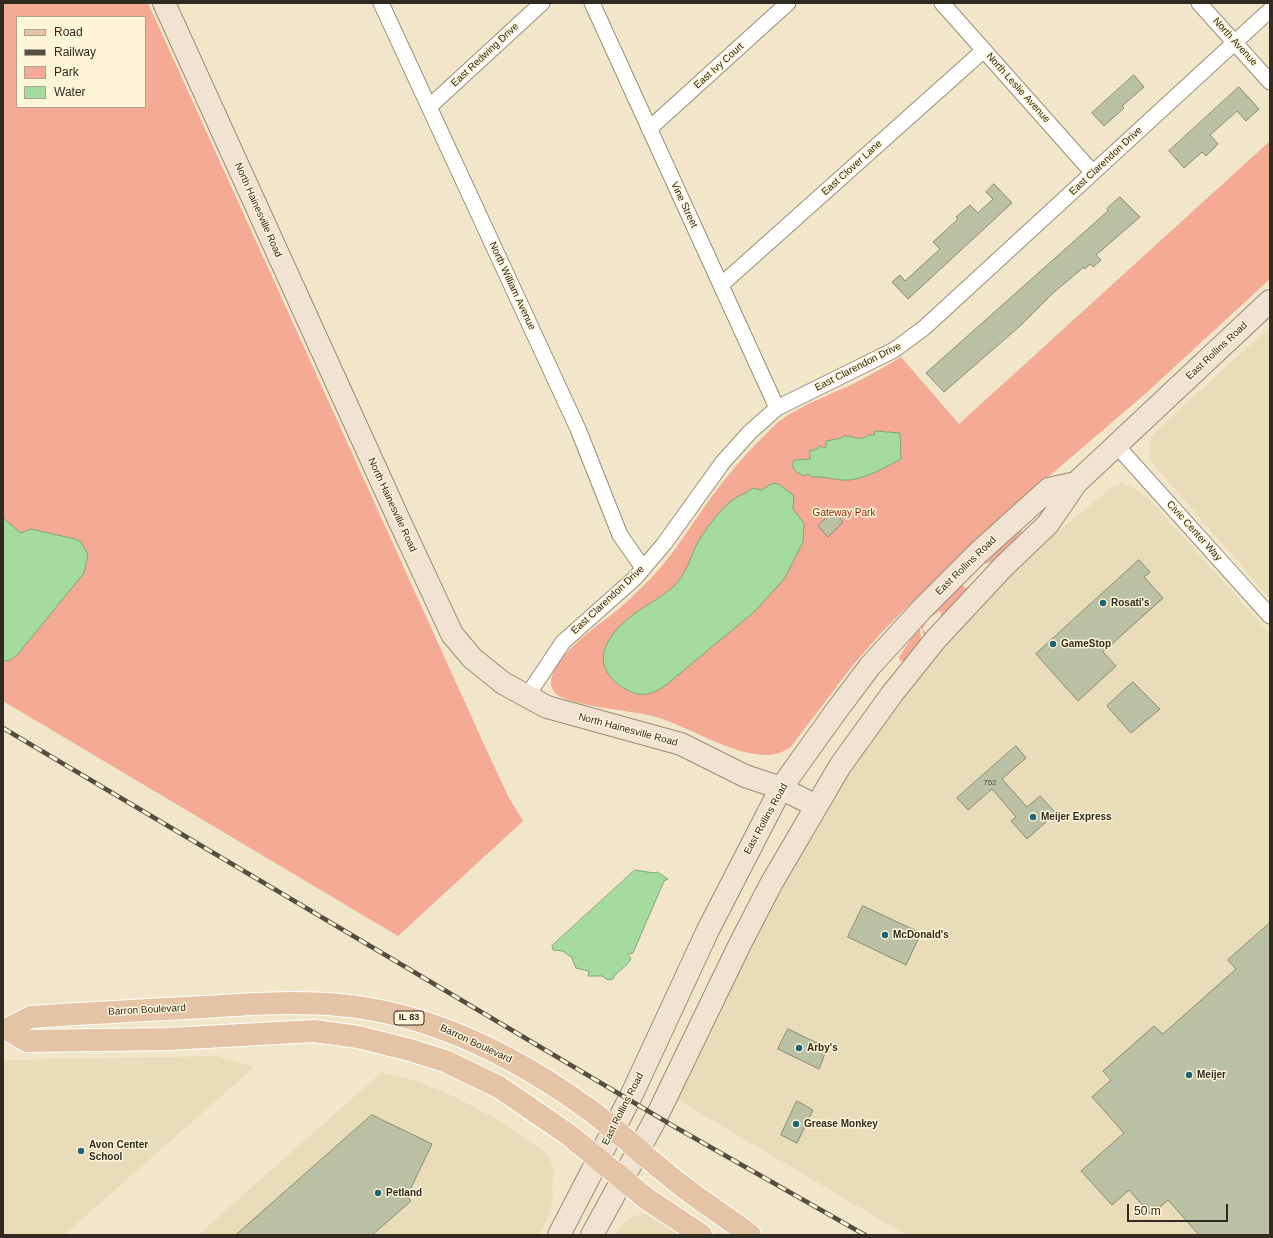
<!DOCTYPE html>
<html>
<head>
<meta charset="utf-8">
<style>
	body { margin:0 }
	#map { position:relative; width:1273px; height:1238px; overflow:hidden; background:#f1e6ca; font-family:Helvetica,sans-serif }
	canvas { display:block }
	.frame { position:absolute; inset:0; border:4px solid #2f2b20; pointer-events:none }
	.legend { position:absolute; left:16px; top:16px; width:130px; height:92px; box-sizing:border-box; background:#fef4d7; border:1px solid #aba48e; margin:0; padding:5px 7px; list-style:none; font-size:12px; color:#2f2b20 }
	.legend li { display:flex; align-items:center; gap:8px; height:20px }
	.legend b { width:20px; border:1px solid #aba48e }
	.scale { position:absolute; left:1127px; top:1204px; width:101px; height:18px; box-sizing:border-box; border:2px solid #2f2b20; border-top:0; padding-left:5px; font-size:12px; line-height:14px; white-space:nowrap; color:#2f2b20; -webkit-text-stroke:3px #fef4d7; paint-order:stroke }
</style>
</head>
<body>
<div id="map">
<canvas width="1273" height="1238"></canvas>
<div class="frame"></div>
<ul class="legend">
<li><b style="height:5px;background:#e5c4a6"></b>Road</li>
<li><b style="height:5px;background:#534e40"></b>Railway</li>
<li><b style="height:11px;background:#f4aa94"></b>Park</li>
<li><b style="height:11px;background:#a5db9f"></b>Water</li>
</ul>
<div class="scale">50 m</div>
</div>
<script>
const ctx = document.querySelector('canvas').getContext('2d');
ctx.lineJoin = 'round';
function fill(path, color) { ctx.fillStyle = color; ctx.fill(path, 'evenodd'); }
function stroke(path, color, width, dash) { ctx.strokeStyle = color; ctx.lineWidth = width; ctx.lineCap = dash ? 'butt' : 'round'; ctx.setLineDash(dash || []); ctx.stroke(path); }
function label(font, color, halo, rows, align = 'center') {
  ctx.font = font + ' Helvetica,sans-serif'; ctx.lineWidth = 3; ctx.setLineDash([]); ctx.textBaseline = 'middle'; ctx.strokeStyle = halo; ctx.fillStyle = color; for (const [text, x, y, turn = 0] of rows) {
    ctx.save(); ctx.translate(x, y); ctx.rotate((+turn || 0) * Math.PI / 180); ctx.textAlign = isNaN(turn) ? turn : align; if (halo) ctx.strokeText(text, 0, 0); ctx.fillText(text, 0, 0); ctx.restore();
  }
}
fill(new Path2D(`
	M1270 327V599L1151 461 1149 452 1150 441 1155 432Z
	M1122 483 1137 490 1151 501 1270 634V1235H906L670 1095 721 991 854 753 996 583 1112 487Z
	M216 1056 254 1067 64 1235H3V1060Z
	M382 1072 386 1074 416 1081 455 1097 503 1123 547 1154 556 1174H553L552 1190 554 1191 549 1214 540 1235H198Z
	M645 1214 653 1217 683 1235H616L622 1224 632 1216Z`), '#e9dcb9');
fill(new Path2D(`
	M3 3H148L482 740 508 796 523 821 398 936 3 701ZM17 17H145V107H17Z
	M1270 141V279L1145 394 1026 496 902 612 880 634 853 665 790 748C785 750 781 753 776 754 738 761 689 725 652 716 632 710 560 706 553 690 540 664 599 625 615 612 624 605 632 597 640 589 670 562 689 527 713 495 727 476 743 457 759 441 766 435 771 428 778 422 801 405 829 395 855 383 871 375 886 366 901 357L959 424Z
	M1018 529H1021L1022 532 992 562 983 564Z
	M962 585 965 588 968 587 941 618V613L939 611 926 621 923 628 924 632 928 633 924 636 921 626 923 623Z
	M920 629 921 641 906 661H900L899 657 917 630Z`), '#f4aa94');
const water = new Path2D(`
	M875 431 900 433 901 459C885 467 866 479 849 480 836 481 825 476 812 477L808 474 803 476C797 472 790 469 794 460L810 459V449L813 451 820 446 824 448 826 447V441L841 438 845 435 847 437 852 436V437C858 439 863 439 868 435H874Z
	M774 483 780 485 794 496 793 509 804 523 803 542 784 579 777 587 754 612 666 685C653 694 642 698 627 690 590 669 601 641 629 618 643 606 662 598 675 585 689 571 691 552 701 537 710 524 723 505 737 497 743 494 748 492 753 488L761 490Z
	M3 518 21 533 31 529 75 539 81 542 88 554 84 573 18 654 9 661 3 660Z
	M635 870 654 873 657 872 668 879 664 881 633 953 628 954 631 959C626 968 615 972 613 979L608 980 602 976H588L589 971 576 968 571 956H569L563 951 553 950 552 946Z`);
fill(water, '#a5db9f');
stroke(water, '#82a679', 1);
const building = new Path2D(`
	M1134 75 1144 87 1122 106 1124 108 1104 126 1092 113Z
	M1239 87 1259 109 1246 121 1237 111 1210 135 1218 144 1206 156 1202 152 1184 168 1169 151Z
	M994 184 1012 203 908 299 892 282 900 275 905 281 940 249 933 242 958 219 956 217 970 205 978 213 993 199 986 192Z
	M1120 197 1140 217 1096 255 1101 260 1093 267 1090 264 1085 269 1084 267 1053 293 1020 326 944 392 926 373 1108 211 1107 209Z
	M834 511 843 522 828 537 818 526Z
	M1139 560 1150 572 1144 577 1163 598 1103 652 1116 666 1078 701 1036 654Z
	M1133 682 1160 709 1131 733 1107 706Z
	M1016 746 1026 758 1002 779 1027 807 1040 796 1056 813 1027 839 1011 821 1016 817 992 789 968 810 957 798Z
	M863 906 921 933 906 965 848 937Z
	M1270 923V1235H1199L1168 1200 1151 1215 1129 1190 1112 1205 1081 1171 1124 1133 1092 1097 1111 1080 1103 1071 1154 1026 1163 1034 1236 969 1228 960Z
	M788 1029 813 1041 817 1043 816 1046 826 1051 819 1069 778 1049Z
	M797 1101 813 1110 797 1143 781 1135Z
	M372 1115 432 1144 407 1196 411 1201 372 1235H236Z`);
fill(building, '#bbc1a4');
stroke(building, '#878c71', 1);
const minor = new Path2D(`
	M381 3 578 429 620 535 643 568
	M592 3 777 408
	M942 3 1093 173
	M1199 3 1270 82
	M429 107 542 3
	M649 129 788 3
	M721 285 984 50
	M1117 446 1270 616
	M527 696 563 642 635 578 664 544 723 462 750 432 777 408 894 350 924 328 1270 10`);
const secondary = new Path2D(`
	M164 3 399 520 452 634 472 658 503 683 547 707 681 744 745 776 781 788 816 806
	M559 1235 632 1094 708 930 781 788 834 714 870 666 923 608 978 553 1049 489 1076 483
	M592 1235 655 1120 740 944 771 884 840 766 892 694 936 639 1003 567 1048 524 1076 483 1270 301`);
const primary = new Path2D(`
	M3 1029H7L31 1017C89 1013 146 1010 204 1007 249 1004 294 1001 339 1005 431 1013 517 1057 591 1111 623 1135 651 1162 682 1186 704 1203 728 1218 750 1235
	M7 1029 27 1041 169 1039 314 1031 358 1037 410 1050 445 1061 499 1087 569 1135 647 1199 701 1235`);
stroke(minor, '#988e74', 17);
stroke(secondary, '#988e74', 24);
stroke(primary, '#fff', 24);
stroke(minor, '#fff', 15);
stroke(secondary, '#f2e2d2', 22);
stroke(primary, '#e5c4a6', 22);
const rail = new Path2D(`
	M3 728 675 1127 865 1235`);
stroke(rail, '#534e40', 4.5);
stroke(rail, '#fef4d7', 3, [9]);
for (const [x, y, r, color] of [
	[1103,603,4,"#226477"],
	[1053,644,4,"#226477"],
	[1033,817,4,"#226477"],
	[885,935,4,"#226477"],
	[799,1048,4,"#226477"],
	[1189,1075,4,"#226477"],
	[796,1124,4,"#226477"],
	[81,1151,4,"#226477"],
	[378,1193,4,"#226477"]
]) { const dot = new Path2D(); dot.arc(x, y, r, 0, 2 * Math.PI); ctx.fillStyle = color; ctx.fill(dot); stroke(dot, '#fef4d7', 1.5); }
label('8px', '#525041', null, [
	["752",990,783]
]);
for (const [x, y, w] of [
	[409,1018,30]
]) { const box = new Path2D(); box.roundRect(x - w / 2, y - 7, w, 14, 3); ctx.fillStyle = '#fef4d7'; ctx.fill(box); stroke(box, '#2f2b20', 1); }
label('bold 9px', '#2f2b20', null, [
	["IL 83",409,1018]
]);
label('10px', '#2f2b20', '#fef4d7', [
	["North Avenue",1235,42,48],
	["East Redwing Drive",485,55,-43],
	["East Ivy Court",719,66,-42],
	["North Leslie Avenue",1018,88,48],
	["East Clarendon Drive",1106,161,-43],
	["East Clover Lane",852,168,-42],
	["Vine Street",684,205,65],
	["North Hainesville Road",258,210,66],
	["North William Avenue",512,286,65],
	["East Rollins Road",1217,351,-43],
	["East Clarendon Drive",858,367,-27],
	["North Hainesville Road",392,505,65],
	["Civic Center Way",1194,531,48],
	["East Rollins Road",966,566,-44],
	["East Clarendon Drive",608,600,-43],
	["North Hainesville Road",628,730,15],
	["East Rollins Road",766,819,-61],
	["Barron Boulevard",147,1010,-3],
	["Barron Boulevard",476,1044,25],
	["East Rollins Road",623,1109,-63]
]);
label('10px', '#832a0a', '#fef4d7', [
	["Gateway Park",844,513]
]);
label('bold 10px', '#2f2b20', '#fef4d7', [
	["Rosati's",1111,603],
	["GameStop",1061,644],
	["Meijer Express",1041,817],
	["McDonald's",893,935],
	["Arby's",807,1048],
	["Meijer",1197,1075],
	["Grease Monkey",804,1124],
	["Avon Center",89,1145],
	["School",89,1157],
	["Petland",386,1193]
], 'left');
</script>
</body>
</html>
